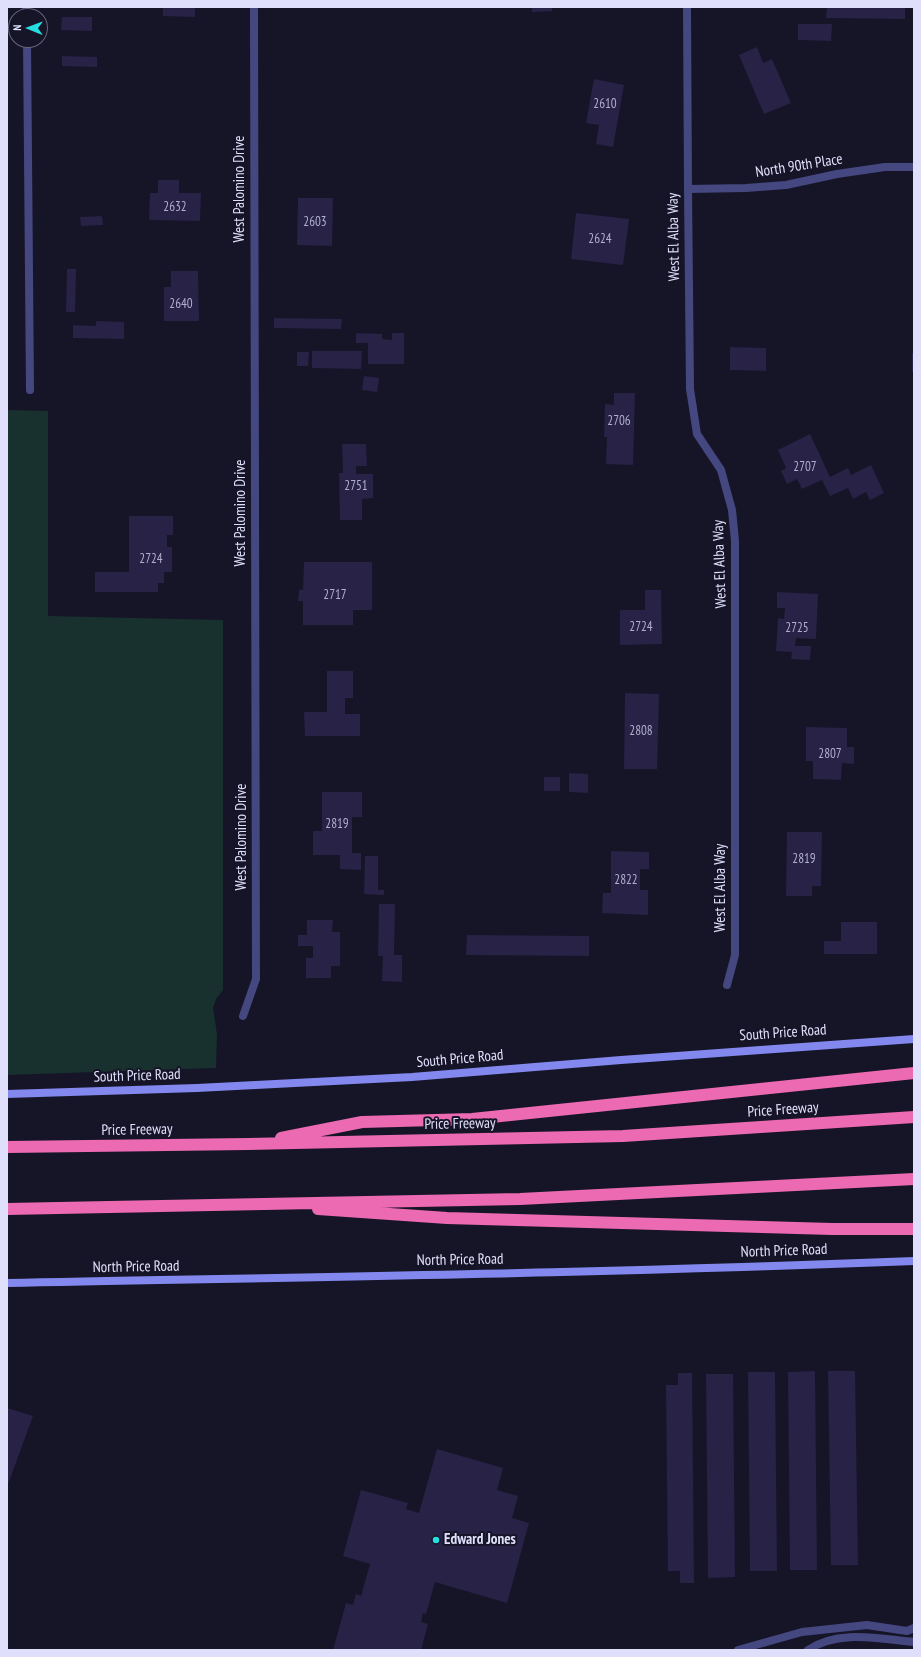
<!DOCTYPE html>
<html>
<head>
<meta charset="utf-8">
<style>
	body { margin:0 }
	#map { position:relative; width:921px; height:1657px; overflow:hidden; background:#161427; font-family:"PT Sans Narrow",sans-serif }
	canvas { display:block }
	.frame { position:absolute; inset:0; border:8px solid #e0dffb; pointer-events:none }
	.north { position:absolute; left:8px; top:8px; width:40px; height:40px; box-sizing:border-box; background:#161427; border:1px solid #67657c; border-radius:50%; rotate:271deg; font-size:11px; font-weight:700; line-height:16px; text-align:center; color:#e0dffb }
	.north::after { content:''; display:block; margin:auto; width:14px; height:18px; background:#24dee1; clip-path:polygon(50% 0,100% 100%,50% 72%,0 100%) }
</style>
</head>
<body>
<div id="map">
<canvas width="921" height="1657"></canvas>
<div class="frame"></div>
<div class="north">N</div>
</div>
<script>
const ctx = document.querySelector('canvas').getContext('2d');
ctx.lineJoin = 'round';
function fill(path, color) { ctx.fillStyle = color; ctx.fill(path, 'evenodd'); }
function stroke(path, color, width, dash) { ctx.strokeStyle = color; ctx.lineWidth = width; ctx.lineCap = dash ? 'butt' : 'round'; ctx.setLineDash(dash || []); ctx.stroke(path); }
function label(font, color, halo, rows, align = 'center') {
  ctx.font = font + ' "PT Sans Narrow",sans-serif'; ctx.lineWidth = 4; ctx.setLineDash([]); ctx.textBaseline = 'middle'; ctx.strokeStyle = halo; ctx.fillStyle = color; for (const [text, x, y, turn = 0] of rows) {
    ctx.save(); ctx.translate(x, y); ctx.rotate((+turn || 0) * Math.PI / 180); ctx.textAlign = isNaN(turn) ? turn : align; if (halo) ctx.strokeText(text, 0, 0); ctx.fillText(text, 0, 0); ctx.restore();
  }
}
fill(new Path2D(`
	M7 410 48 411V616L223 620V990L216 999 213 1008 217 1034 216 1068 7 1075Z`), '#18312e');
fill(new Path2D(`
	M163 7H195V17L163 16Z
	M532 7H552V11L532 12Z
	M827 7H905V19L826 18Z
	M62 17H92V31L61 30Z
	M798 24H832L831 41 798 40Z
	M757 47 763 63 772 59 791 103 764 114 739 55Z
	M62 56 97 57V67L62 66Z
	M594 79 624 85 613 147 596 144 599 125 586 123Z
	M158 180H179V193H201L200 221 149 220 150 193H158Z
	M298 198H333L332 246 297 245Z
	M576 213 629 219 623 265 571 259Z
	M102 216 103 225 81 226 80 217Z
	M67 269H76L75 312H66Z
	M171 271H198L199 321H164V287H171Z
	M274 318 342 319 341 329 274 328Z
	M96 321 124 322V339L73 338V325L96 326Z
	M356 333 382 334V339L392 340V333H404V364H368V343H356Z
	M730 347 766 348V371L730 370Z
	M312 351H362L361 369 312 368Z
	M297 352H309L308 366H297Z
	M912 353H914V372H912Z
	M364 376 379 378 377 392 362 390Z
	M614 393H635L633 465 606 464 607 437H604L605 404 614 405Z
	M810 434 830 477 848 468 851 475 871 465 884 493 870 500 866 492 853 499 848 488 830 496 822 480 802 489 797 479 787 484 781 471 786 468 778 450Z
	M342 444H366L367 466H356V474H373V498L362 499V520H340L339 473H343Z
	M129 516H173V535H167V547H172V572H164V583H158V592H95V572H129Z
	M304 562H372V610H353V625H303V601H298L299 590H303Z
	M645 590H661L662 644 620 645V610H645Z
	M777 592 818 594 816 639 796 638 795 646H811L810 660 791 659 792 652 776 651 778 618 784 619 785 608H777Z
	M327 671H353V698H345V714H360V736H305L304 712H327Z
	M625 693 659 694 657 769H624Z
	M806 727 847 728V747H854V764L842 763 841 780 813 779V761H806Z
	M569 773 588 774V793L569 792Z
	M544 777H560V791H544Z
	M322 792H362V817H352V853H361V870L340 869V855H313V831H322Z
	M787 832H822L821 886H812V896H786Z
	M611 851 649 852V869H640V890H648V915L602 913 603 893H611Z
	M365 856H378V890H384V895L364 894Z
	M379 904H395L394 955H402V982L382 981 383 956H378Z
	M307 920H333L332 932H340V966H331V978H306V958H313V946H298V935H307Z
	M841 922H877V954H824V941H841Z
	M467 935 589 936V956L466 955Z
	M815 1371 817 1570H790L788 1372Z
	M828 1371H855L858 1565H831Z
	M748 1372H775L777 1571H750Z
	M678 1373H692L694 1583H680V1571H668L666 1385H678Z
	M706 1374H733L735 1577 708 1578Z
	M7 1408 33 1416 7 1487Z
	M437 1449 503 1468 497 1490 518 1496 512 1518 529 1523 507 1603 435 1582 426 1614 423 1613 421 1622 428 1624 421 1650H333L346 1603 353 1605 356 1594 361 1596 370 1564 343 1556 361 1490 408 1503 406 1509 419 1513Z`), '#272246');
stroke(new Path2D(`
	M26 7V16
	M687 7 688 189 690 389 697 434 721 470 732 510 735 541V955L727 985
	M27 40 30 390
	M688 189 746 188 786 185 837 174 885 167H914
	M243 1016 256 979 254 7
	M738 1650 802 1632 867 1625 907 1631 914 1628
	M808 1650C838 1629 880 1639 914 1642`), '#454880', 8);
stroke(new Path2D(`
	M7 1094 197 1088 412 1077 621 1060 914 1039
	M7 1283C309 1277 612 1273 914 1261`), '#8288ee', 8);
stroke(new Path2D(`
	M281 1138 362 1122 472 1119 914 1073
	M7 1147 248 1144 623 1136 914 1117
	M7 1209 520 1199 914 1179
	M318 1209 447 1218 832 1229H914`), '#eb6ab2', 12);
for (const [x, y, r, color] of [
	[436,1540,4,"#24dee1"]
]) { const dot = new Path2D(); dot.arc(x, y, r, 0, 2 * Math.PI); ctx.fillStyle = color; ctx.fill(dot); stroke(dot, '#161427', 1.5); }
label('13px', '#b2b0ce', null, [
	["2610",605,104],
	["2632",175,207],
	["2603",315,222],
	["2624",600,239],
	["2640",181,304],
	["2706",619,421],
	["2707",805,467],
	["2751",356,486],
	["2724",151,559],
	["2717",335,595],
	["2724",641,627],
	["2725",797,628],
	["2808",641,731],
	["2807",830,754],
	["2819",337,824],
	["2819",804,859],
	["2822",626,880]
]);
label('15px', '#e0dffb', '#161427', [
	["North 90th Place",799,166,-9],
	["West Palomino Drive",240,189,-90],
	["West El Alba Way",674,237,-91],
	["West Palomino Drive",241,513,-90],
	["West El Alba Way",720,564,-92],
	["West Palomino Drive",242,837,-90],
	["West El Alba Way",721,888,-90],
	["South Price Road",783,1033,-4],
	["South Price Road",460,1059,-5],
	["South Price Road",137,1076,-2],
	["Price Freeway",783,1110,-4],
	["Price Freeway",460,1124,-1],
	["Price Freeway",137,1130,-1],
	["North Price Road",784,1251,-2],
	["North Price Road",460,1260,-1],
	["North Price Road",136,1267,-1]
]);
label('bold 15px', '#e0dffb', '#161427', [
	["Edward Jones",444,1540]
], 'left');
</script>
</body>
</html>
